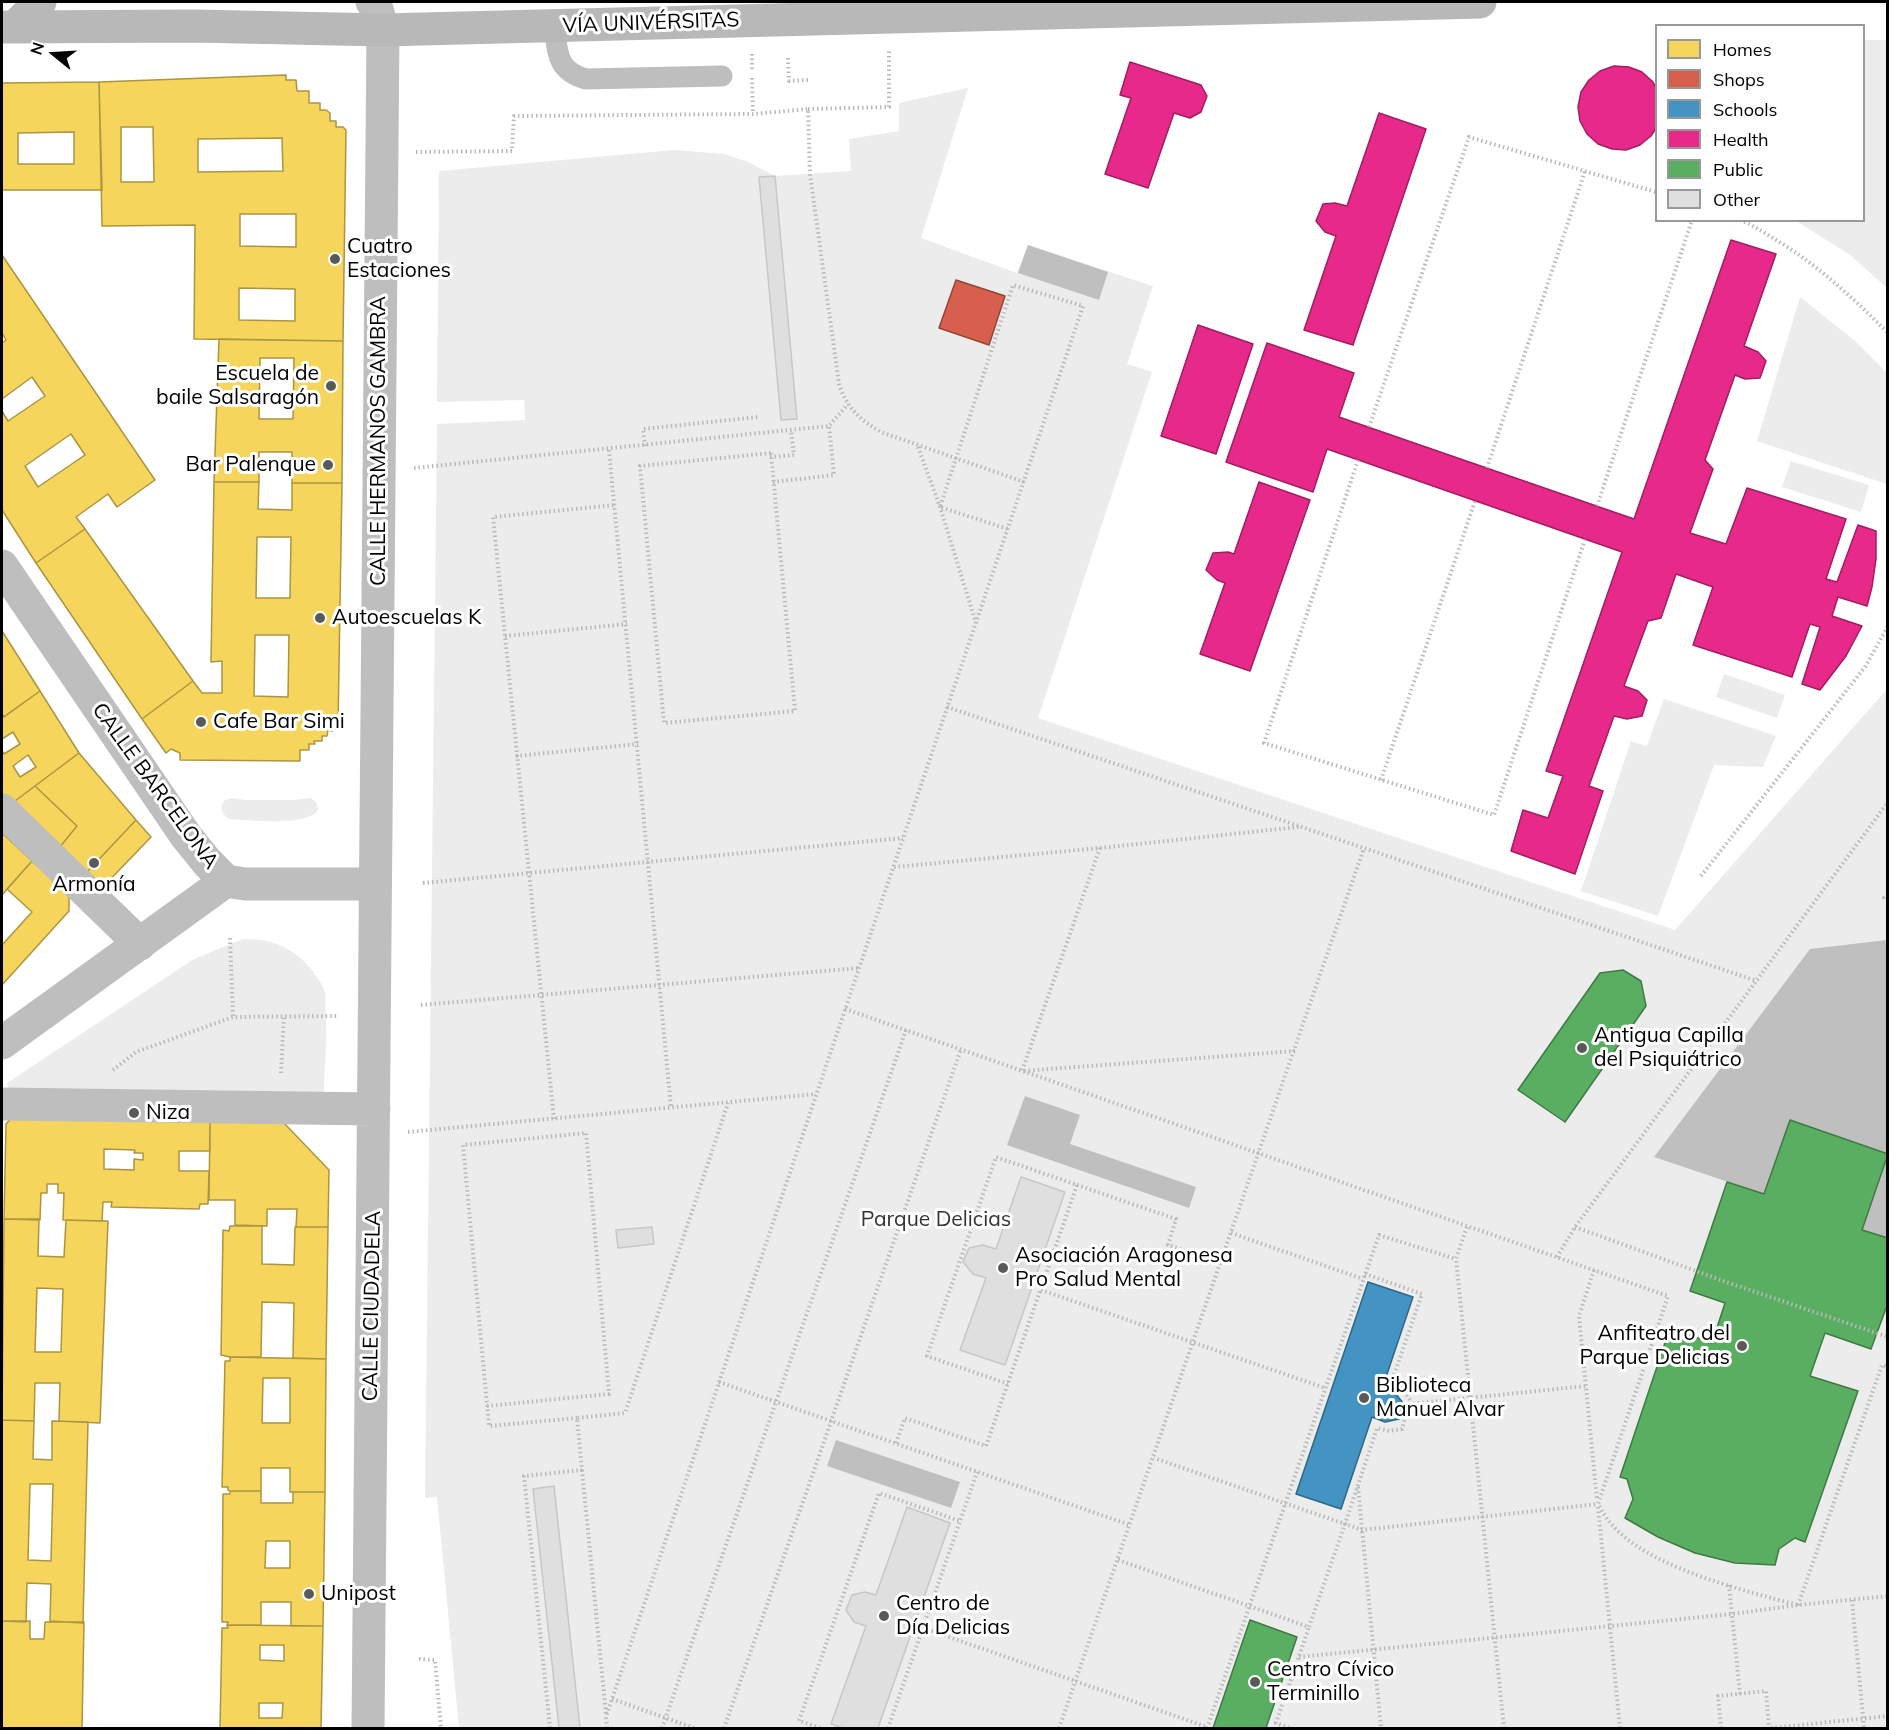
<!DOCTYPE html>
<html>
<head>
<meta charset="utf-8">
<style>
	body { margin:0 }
	#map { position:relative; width:1889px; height:1730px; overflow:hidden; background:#fff; font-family:Mulish,sans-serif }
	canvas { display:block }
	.frame { position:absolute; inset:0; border:3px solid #000; pointer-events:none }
	.legend { position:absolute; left:1655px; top:24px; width:210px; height:198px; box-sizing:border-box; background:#fff; border:2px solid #999; margin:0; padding:8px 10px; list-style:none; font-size:18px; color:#000 }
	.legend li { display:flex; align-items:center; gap:12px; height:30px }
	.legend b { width:30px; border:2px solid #999 }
	.north { position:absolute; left:24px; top:24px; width:60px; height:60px; -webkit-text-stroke:4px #fff; paint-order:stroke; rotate:288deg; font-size:16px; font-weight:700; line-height:24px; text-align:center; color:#000 }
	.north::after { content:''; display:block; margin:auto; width:21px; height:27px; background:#000; clip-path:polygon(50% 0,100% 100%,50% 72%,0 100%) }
</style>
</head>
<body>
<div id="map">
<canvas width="1889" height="1730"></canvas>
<div class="frame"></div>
<ul class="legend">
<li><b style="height:16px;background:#f6d55c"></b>Homes</li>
<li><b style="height:16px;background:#d6604d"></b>Shops</li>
<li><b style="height:16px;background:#4393c3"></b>Schools</li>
<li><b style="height:16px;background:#e7298a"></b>Health</li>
<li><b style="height:16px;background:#5aae61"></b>Public</li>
<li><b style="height:16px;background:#dfdfdf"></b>Other</li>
</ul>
<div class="north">N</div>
</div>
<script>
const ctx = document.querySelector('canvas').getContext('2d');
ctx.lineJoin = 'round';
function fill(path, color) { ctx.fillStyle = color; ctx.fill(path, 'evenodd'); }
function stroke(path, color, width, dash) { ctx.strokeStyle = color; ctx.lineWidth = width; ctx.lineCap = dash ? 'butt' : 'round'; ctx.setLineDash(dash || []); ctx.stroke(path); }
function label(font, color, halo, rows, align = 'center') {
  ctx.font = font + ' Mulish,sans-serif'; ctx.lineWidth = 6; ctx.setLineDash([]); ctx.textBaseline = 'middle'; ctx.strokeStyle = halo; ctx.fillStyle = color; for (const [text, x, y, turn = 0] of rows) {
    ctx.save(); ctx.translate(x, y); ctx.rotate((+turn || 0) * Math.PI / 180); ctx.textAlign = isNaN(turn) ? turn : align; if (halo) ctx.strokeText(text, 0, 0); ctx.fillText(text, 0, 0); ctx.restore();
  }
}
fill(new Path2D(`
	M1864 40H1887V288L1849 254 1796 221 1864 220Z
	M968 88 921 238 1017 273 1028 245 1153 286 1127 364 1152 372 1038 718 1675 930 1887 689V1728H459L437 1497 425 1498 437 424 525 420 524 400 437 402 439 171 674 150 724 154 748 162 775 176 851 171 849 139 899 131V103Z
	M1800 297 1855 341 1887 373V484L1757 441Z
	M1791 461 1869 485 1861 512 1782 487Z
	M1724 674 1785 695 1777 718 1716 697Z
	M1664 699 1776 736 1763 767 1714 765 1658 916 1581 891 1631 741 1647 746Z
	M231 798 246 800H293L311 798 316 802 318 810C308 827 248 820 229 819 222 814 219 807 225 800Z
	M243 939C274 938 299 950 317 977 320 982 324 987 325 993 326 1000 325 1009 326 1016 327 1047 324 1078 323 1108L12 1103 7 1083 194 959Z`), '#ececec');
fill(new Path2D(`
	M1028 245 1108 272 1099 300 1018 273Z
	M1887 940V1154L1790 1121 1764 1194 1654 1157 1810 949Z
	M1025 1096 1080 1115 1070 1144 1196 1187 1189 1208 1007 1145Z
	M1887 1155V1238L1862 1230Z
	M836 1440 960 1482 951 1508 827 1466Z`), '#bfbfbf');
const homes = new Path2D(`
	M286 75V80H296L297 91H309V103H320V110H326L330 113V121H336V127H343L346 130 343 341 194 339 195 225 102 226 99 82ZM121 127H153L154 182H121ZM282 138 283 171 198 172V139ZM240 214H296V247L240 246ZM239 288 295 289V321L239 320Z
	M99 82 102 190H2V83ZM74 132V164H18V133Z
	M2 255 155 480 117 507 108 494 76 517 85 529 36 563 2 510V411L8 421 45 396 32 377 2 399V343L6 340 2 333ZM71 434 85 455 38 487 25 466Z
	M219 339 343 341 342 483H292V452H259V482H214ZM260 358H294L293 419H259Z
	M214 482H259L258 509 292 510V483H342L338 726H332V731L328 730 327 736H322V741H314L315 744H309V750H300V761L180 760V753L171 749 166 753 142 719 193 681 202 693H222V661L211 662ZM257 537H291L290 598H256ZM255 635H289L288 697 254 696Z
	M85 529 193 681 142 719 36 563Z
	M2 631 40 691 4 717 2 713Z
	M40 691 79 753 11 804 2 794V750L4 754 20 744 13 732 2 739V718ZM28 755 36 767 20 777 13 766Z
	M79 753 136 820 86 873 59 848 77 826 35 786Z
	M35 786 77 826 59 848 11 804Z
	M136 820 151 837 102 888 86 873Z
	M2 833 32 861 2 895Z
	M32 861 69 895V911L2 985V945L32 912 7 889Z
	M15 1114 210 1120V1151H179V1171H209L208 1204H200L199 1209 111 1207 112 1202H103L102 1221 63 1220 64 1193H58V1184H47V1193H41L40 1220 4 1219 6 1124ZM104 1149 135 1150 134 1153H143V1160L134 1159V1170L104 1169Z
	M210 1120 283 1122 329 1170 328 1227H296L297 1209H267V1226L235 1225V1200H209Z
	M4 1219H39L38 1256 64 1257 66 1220 108 1221 100 1423 59 1421 60 1383H35L34 1421 2 1420ZM37 1288 63 1289 61 1352H35Z
	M230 1226H262V1264L294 1265 295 1227H328L326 1359 293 1358 294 1303 262 1302 261 1357H230L221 1355 223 1230 229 1231Z
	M230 1357 326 1359 325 1492H290V1468H261V1491H230L228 1490V1487H222L225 1361H230ZM263 1378H290V1423H262Z
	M2 1420 34 1421 33 1459 52 1460V1421L88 1422 83 1623 50 1621 51 1584 27 1583 26 1622 2 1621ZM30 1484H53L51 1561 28 1560Z
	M230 1491H261V1503H293V1492H325L323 1626H291V1602H261V1625H227L228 1622H222L223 1494H230ZM266 1541H290V1568H265Z
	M2 1621H30V1639H44L45 1622H84L82 1728H2Z
	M227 1625 323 1626 321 1728H220L222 1628H228ZM260 1645H284V1661L260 1660ZM259 1703H283L282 1718H259Z`);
fill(homes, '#f6d55c');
stroke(homes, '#ac9540', 1.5);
const shops = new Path2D(`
	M956 280 1005 296 989 345 939 328Z`);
fill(shops, '#d6604d');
stroke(shops, '#964336', 1.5);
const schools = new Path2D(`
	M1368 1282 1413 1297 1382 1389 1395 1393 1403 1403 1399 1419 1385 1422 1372 1417 1341 1509 1296 1494Z`);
fill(schools, '#4393c3');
stroke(schools, '#2f6788', 1.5);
const health = new Path2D(`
	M1130 62 1201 85 1207 96 1201 112 1190 118 1174 113 1148 188 1105 174 1131 98 1120 95Z
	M1614 66 1629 67 1642 72 1653 82 1656 88V128L1651 136 1640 145 1626 150 1612 149 1598 144 1587 134 1580 121 1578 107 1581 92 1589 80 1600 71Z
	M1379 113 1426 129 1353 345 1304 330 1336 236 1325 232 1316 221 1323 204 1335 203 1347 206Z
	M1731 240 1776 254 1744 346 1758 352 1766 361 1760 378 1745 379 1735 375 1705 460 1713 469 1690 533 1726 544 1747 488 1846 519 1826 579 1837 582 1858 525 1876 531V559L1872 587 1867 606 1838 597 1832 616 1862 626 1846 656 1820 690 1802 684 1820 627 1810 624 1792 677 1693 645 1713 587 1676 574 1661 618 1648 621 1624 686 1638 691 1647 700 1642 716 1627 719 1614 716 1589 786 1603 791 1575 874 1511 851 1523 810 1548 818 1563 776 1546 771 1622 552 1327 449 1313 492 1226 462 1267 343 1354 373 1339 417 1634 519Z
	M1198 325 1253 344 1216 454 1161 436Z
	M1259 482 1310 500 1250 671 1200 654 1225 583 1217 580 1206 570 1213 553 1228 552 1234 554Z`);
fill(health, '#e7298a');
stroke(health, '#a21d61', 1.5);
const public = new Path2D(`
	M1623 970 1641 981 1646 1006 1565 1122 1518 1090 1600 973Z
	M1790 1120 1888 1154 1862 1230 1888 1238V1303L1871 1349 1825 1333 1810 1376 1858 1391 1805 1542 1795 1538 1779 1549 1775 1565 1735 1563 1695 1553 1658 1537 1625 1518 1633 1499 1627 1479 1620 1477 1670 1328 1712 1343 1725 1303 1690 1291 1727 1182 1764 1194Z
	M1250 1620 1297 1637 1266 1728H1213Z`);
fill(public, '#5aae61');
stroke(public, '#3f7a44', 1.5);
const building = new Path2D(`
	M775 176 797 419 781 420 759 177Z
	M1021 1177 1065 1192 1005 1365 960 1350 986 1278 973 1274 963 1262 969 1248 983 1245 996 1249Z
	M652 1227 654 1244 618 1248 616 1230Z
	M554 1486 580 1728H559L533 1489Z
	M907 1507 950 1523 878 1728H843L831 1724 866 1626 854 1622 846 1610 852 1595 865 1592 876 1595Z`);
fill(building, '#dfdfdf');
stroke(building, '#c7c7c7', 1.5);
stroke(new Path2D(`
	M752 54V71
	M788 58 789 81 808 80V77
	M752 78 753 114
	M808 109 889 107V50
	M416 152 512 151 514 116 753 114 808 109 810 174 839 384C846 407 860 420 881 432L1024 482
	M1740 220C1755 226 1768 235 1781 243 1821 268 1854 299 1888 333
	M1369 427 1469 137 1656 192
	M645 446 643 429 758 417
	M918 447 940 507 976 623
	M609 450 671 1108
	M771 453 795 711 664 723 640 466Z
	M770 457 794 455 791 431
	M1358 460 1264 743 1494 815 1585 539
	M414 468 829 426 848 404
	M1487 468 1585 171
	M773 482 834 475 829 426
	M1597 506 1692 220
	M505 636 627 624
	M947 707 1757 981
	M516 756 638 744
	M1381 780 1475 501
	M1100 848 1022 1071 1295 1051
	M894 867 1100 848 1299 827
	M1701 876 1865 667 1888 626
	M423 883 903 838
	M1888 894 1884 898 1888 901
	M230 938 233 1017
	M421 1005 859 968
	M845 1009 1668 1296 1598 1504C1604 1515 1610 1524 1620 1533 1660 1570 1745 1591 1798 1605
	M113 1070 136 1052 233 1017 339 1016
	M281 1073 284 1017
	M554 1119 493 517 615 505
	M408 1132 816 1094
	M1077 1185 1176 1219 1168 1245 1221 1263
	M1467 1227 1456 1259 1504 1728
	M1575 1227 1729 1283 1888 1337
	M1231 1233 1363 1279
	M1557 1257 1575 1227 1888 802
	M1594 1270 1579 1316 1597 1500
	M1365 1274 1422 1294 1391 1384 1403 1389 1410 1400 1402 1429 1389 1431 1377 1428 1345 1524 1362 1530 1598 1504
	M1041 1290 1325 1388
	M719 1382 1130 1525
	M1409 1404 1586 1386
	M487 1406 609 1394 586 1133 463 1145 489 1426 577 1418
	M896 1443 905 1418 986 1446 1077 1185 996 1157 927 1356 1008 1384
	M582 1470 606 1714
	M1358 1487 1381 1728
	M1598 1507 1620 1728
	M1118 1560 1309 1627 1345 1524 1154 1458
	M1729 1585 1740 1694
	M1852 1600 1864 1728
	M1798 1605 1882 1365 1888 1367
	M923 1628 1207 1727
	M1299 1657 1732 1614 1798 1605 1888 1596
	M419 1659 435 1660 441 1728
	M612 1699 694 1728
	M550 1728 524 1476 582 1470 577 1418 625 1413 728 1103
	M607 1728 606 1717 612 1699 1083 306 1013 285 940 507 1008 529
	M662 1728 906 1030
	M724 1728 961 1049
	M820 1728 799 1721 879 1493 960 1521
	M888 1728 977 1472
	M1059 1728 1364 848
	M1207 1728 1379 1235 1456 1259
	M1289 1728 1276 1723 1309 1627
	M1721 1728 1718 1696 1766 1691 1769 1728
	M1771 1728 1888 1716`), '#b9b9b9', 4, [1.5, 3]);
stroke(new Path2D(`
	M554 26C558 52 556 71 586 79L722 76`), '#bebebe', 21);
stroke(new Path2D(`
	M2 566 186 836 207 862 226 881 245 884H375
	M2 810 140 944
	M2 1043 226 881
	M2 1104 374 1109
	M368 1728 383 30 377 9 372 2`), '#bebebe', 33);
stroke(new Path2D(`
	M2 27 194 26 383 30 1480 2
	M15 27 40 2`), '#b8b8b8', 33);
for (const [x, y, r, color] of [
	[335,259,6,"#595959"],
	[331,386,6,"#595959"],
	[328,465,6,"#595959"],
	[320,618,6,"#595959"],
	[201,722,6,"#595959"],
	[94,863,6,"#595959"],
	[1582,1048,6,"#595959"],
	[134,1113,6,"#595959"],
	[1003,1268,6,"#595959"],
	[1742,1346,6,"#595959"],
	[1364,1398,6,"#595959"],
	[309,1594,6,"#595959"],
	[884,1616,6,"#595959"],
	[1255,1682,6,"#595959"]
]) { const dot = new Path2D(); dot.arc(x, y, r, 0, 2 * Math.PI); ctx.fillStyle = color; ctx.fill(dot); stroke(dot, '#fff', 2); }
label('21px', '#000', '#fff', [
	["VÍA UNIVÉRSITAS",651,23,-2],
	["CALLE HERMANOS GAMBRA",379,441,-90],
	["CALLE BARCELONA",155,786,54],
	["CALLE CIUDADELA",372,1306,-89]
]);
label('21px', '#000', '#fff', [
	["Cuatro",347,247],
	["Estaciones",347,271],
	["Escuela de",319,374,"right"],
	["baile Salsaragón",319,398,"right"],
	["Bar Palenque",316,465,"right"],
	["Autoescuelas K",332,618],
	["Cafe Bar Simi",213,722],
	["Armonía",94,885,"center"],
	["Antigua Capilla",1594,1036],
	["del Psiquiátrico",1594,1060],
	["Niza",146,1113],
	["Asociación Aragonesa",1015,1256],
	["Pro Salud Mental",1015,1280],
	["Anfiteatro del",1730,1334,"right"],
	["Parque Delicias",1730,1358,"right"],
	["Biblioteca",1376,1386],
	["Manuel Alvar",1376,1410],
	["Unipost",321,1594],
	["Centro de",896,1604],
	["Día Delicias",896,1628],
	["Centro Cívico",1267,1670],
	["Terminillo",1267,1694]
], 'left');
label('21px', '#333', '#fff', [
	["Parque Delicias",936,1220]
]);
</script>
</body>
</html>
